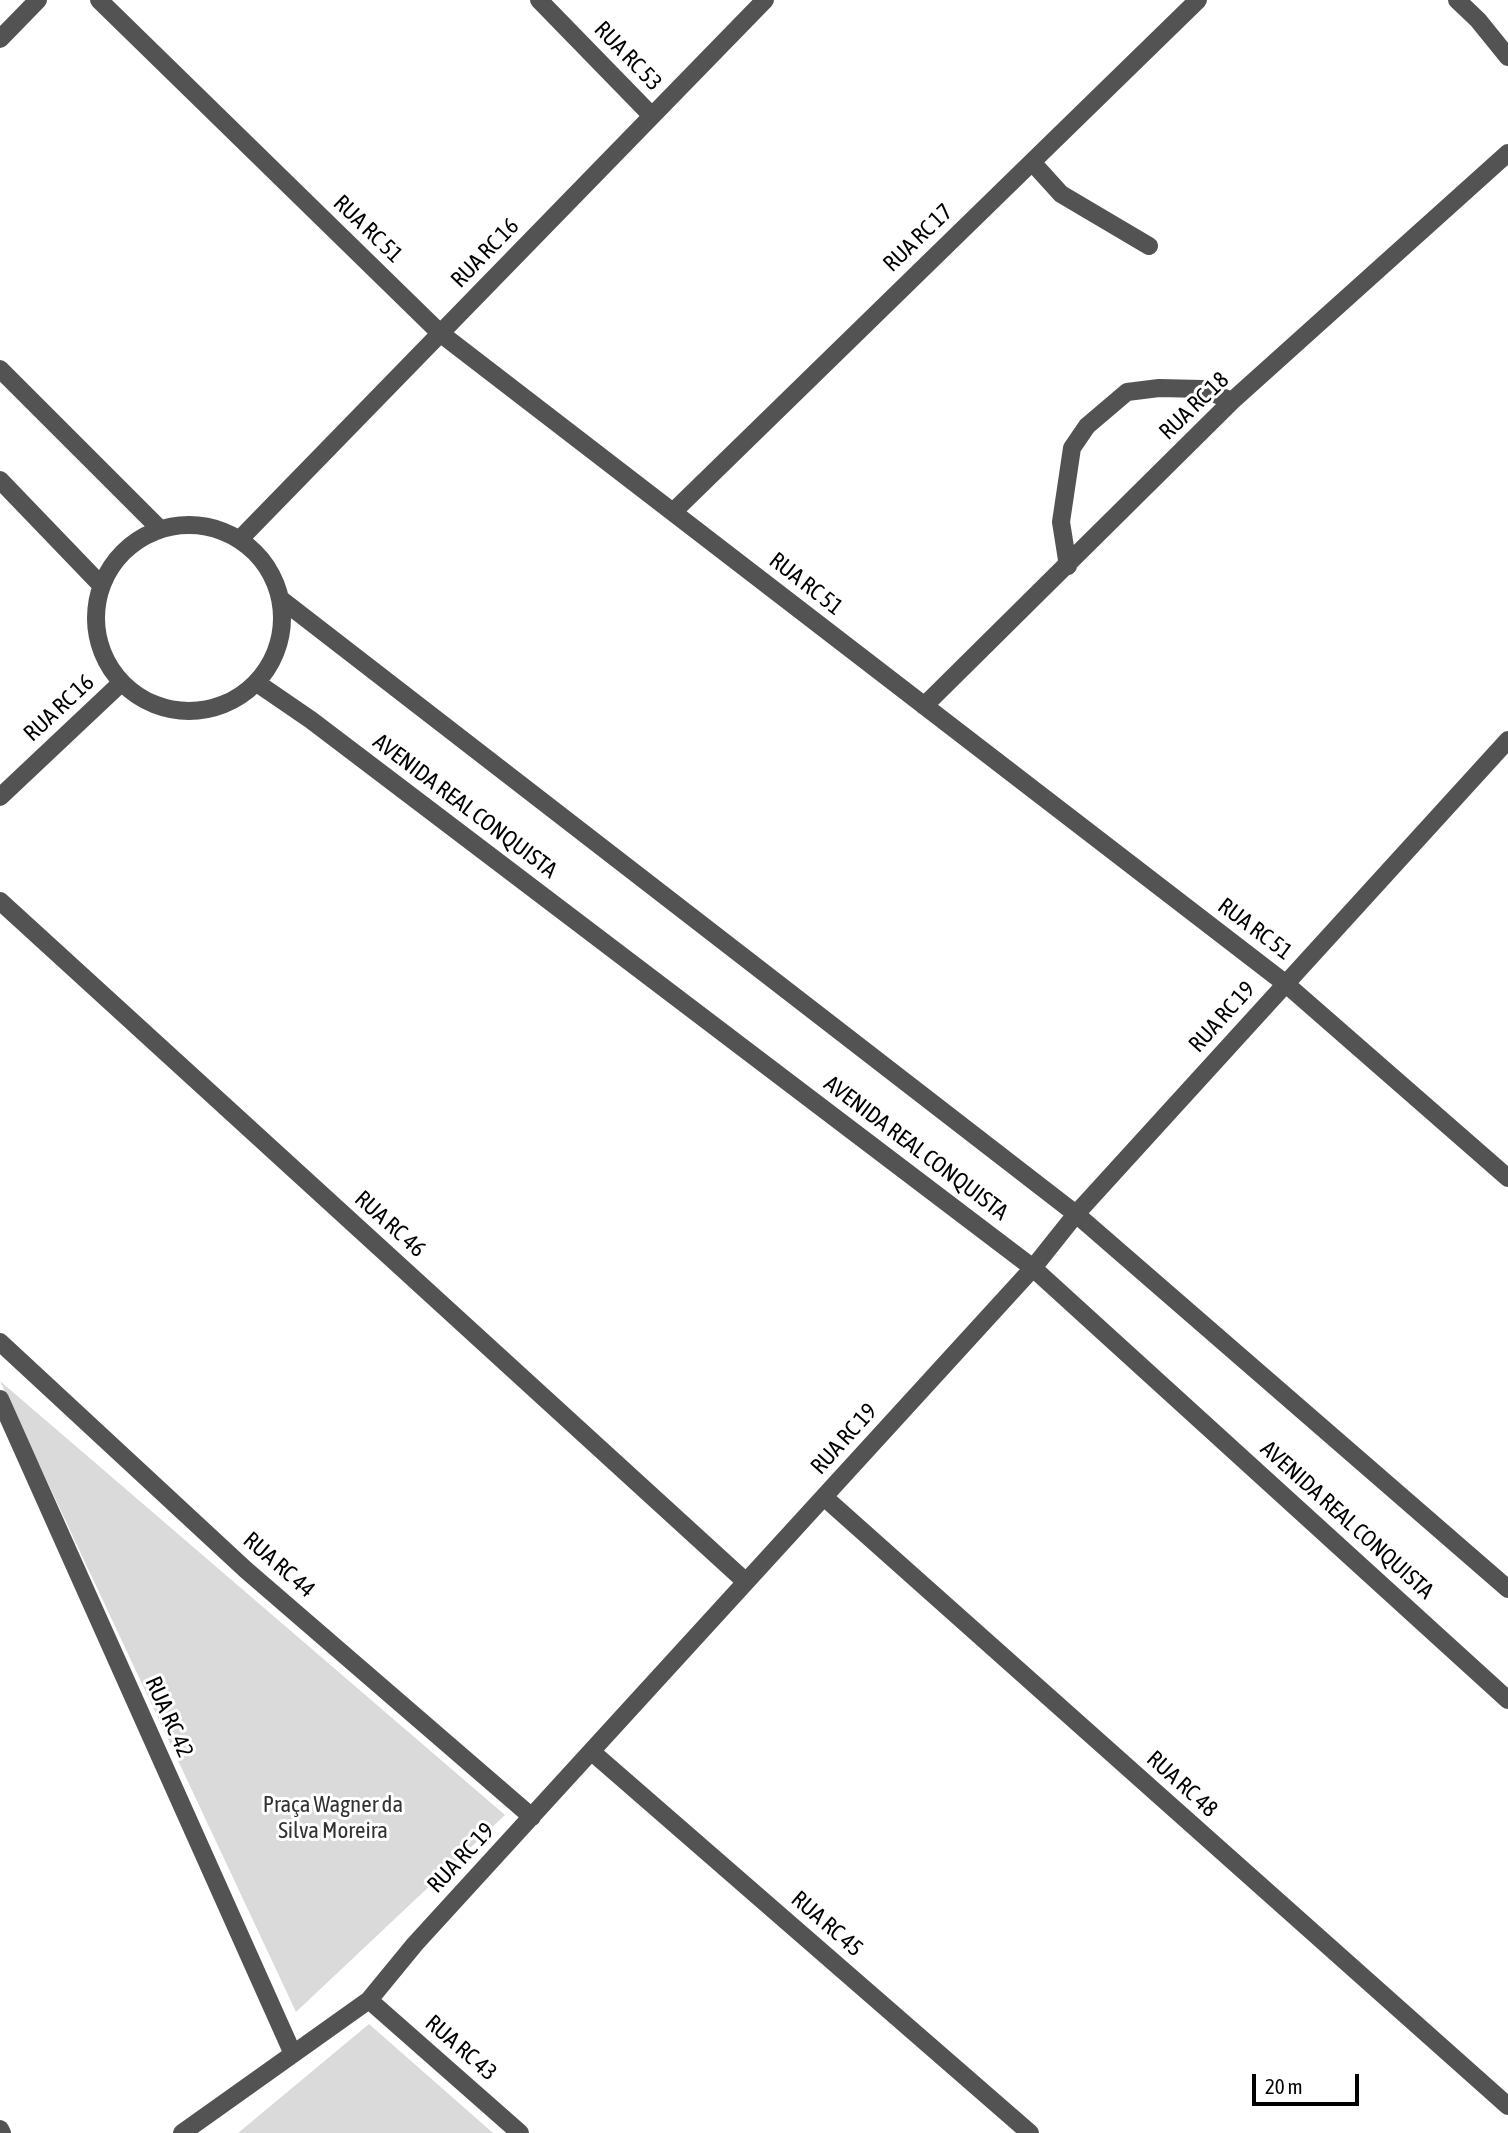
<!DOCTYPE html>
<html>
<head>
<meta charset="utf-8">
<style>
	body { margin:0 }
	#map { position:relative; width:1508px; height:2133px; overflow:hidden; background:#fff; font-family:"Asap Condensed",sans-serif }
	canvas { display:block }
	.scale { position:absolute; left:1252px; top:2074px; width:107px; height:32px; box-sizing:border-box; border:4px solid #000; border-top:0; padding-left:9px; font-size:21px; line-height:24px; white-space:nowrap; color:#000; -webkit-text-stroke:5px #fff; paint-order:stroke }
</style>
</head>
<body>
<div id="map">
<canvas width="1508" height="2133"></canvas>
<div class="scale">20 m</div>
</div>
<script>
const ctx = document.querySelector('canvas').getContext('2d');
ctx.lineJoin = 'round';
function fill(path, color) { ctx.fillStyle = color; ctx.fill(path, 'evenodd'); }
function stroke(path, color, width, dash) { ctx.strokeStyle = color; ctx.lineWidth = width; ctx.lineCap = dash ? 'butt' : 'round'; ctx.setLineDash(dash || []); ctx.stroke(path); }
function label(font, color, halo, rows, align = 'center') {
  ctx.font = font + ' "Asap Condensed",sans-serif'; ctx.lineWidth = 6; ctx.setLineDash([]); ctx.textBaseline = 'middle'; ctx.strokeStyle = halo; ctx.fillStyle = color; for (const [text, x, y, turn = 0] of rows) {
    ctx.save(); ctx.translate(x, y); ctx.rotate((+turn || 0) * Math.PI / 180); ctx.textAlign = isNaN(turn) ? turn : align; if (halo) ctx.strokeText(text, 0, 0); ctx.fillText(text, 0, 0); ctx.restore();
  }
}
fill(new Path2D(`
	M0 1381 505 1815 296 2012Z
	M369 2024 493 2133H238Z`), '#dadada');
stroke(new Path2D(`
	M99 0 440 333 1286 984 1508 1178
	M539 0 652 116
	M1457 0 1478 20 1508 57
	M0 39 38 0
	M1032 162 1061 194 1149 246
	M0 369 160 529
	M0 480 101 585
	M673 512 1198 0
	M96 618a93 93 0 1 1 186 0a93 93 0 1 1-186 0Z
	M240 539 765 0
	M1068 566 1061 522 1072 448 1087 426 1127 392 1159 388 1203 389 1232 401
	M282 600 1076 1214 1508 1589
	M257 683 311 720 1033 1268 1508 1700
	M924 706 1232 401 1508 153
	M0 797 121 683
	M0 901 746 1582
	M0 1342 246 1570 532 1817
	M0 1399 293 2054
	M824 1497 1508 2106
	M592 1752 1030 2133
	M369 2000 520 2133
	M0 2129 2 2133
	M182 2133 369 2000 415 1944 1033 1268 1076 1214 1508 740`), '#535353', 18);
label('23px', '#000', '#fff', [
	["RUA RC 53",628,56,46],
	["RUA RC 51",368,229,44],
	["RUA RC 17",918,238,-44],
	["RUA RC 16",485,253,-46],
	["RUA RC 18",1194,406,-44],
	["RUA RC 51",806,584,38],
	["RUA RC 16",59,708,-43],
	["AVENIDA REAL CONQUISTA",465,806,37],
	["RUA RC 51",1255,929,37],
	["RUA RC 19",1222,1017,-48],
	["AVENIDA REAL CONQUISTA",916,1148,37],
	["RUA RC 46",390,1224,42],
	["RUA RC 19",844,1439,-48],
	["AVENIDA REAL CONQUISTA",1347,1520,42],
	["RUA RC 44",279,1565,41],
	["RUA RC 42",169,1717,66],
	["RUA RC 48",1182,1784,42],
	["RUA RC 19",461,1858,-47],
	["RUA RC 45",827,1924,41],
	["RUA RC 43",461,2048,41]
]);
label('23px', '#313131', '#fff', [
	["Praça Wagner da",333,1805],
	["Silva Moreira",333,1831]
]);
</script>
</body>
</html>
